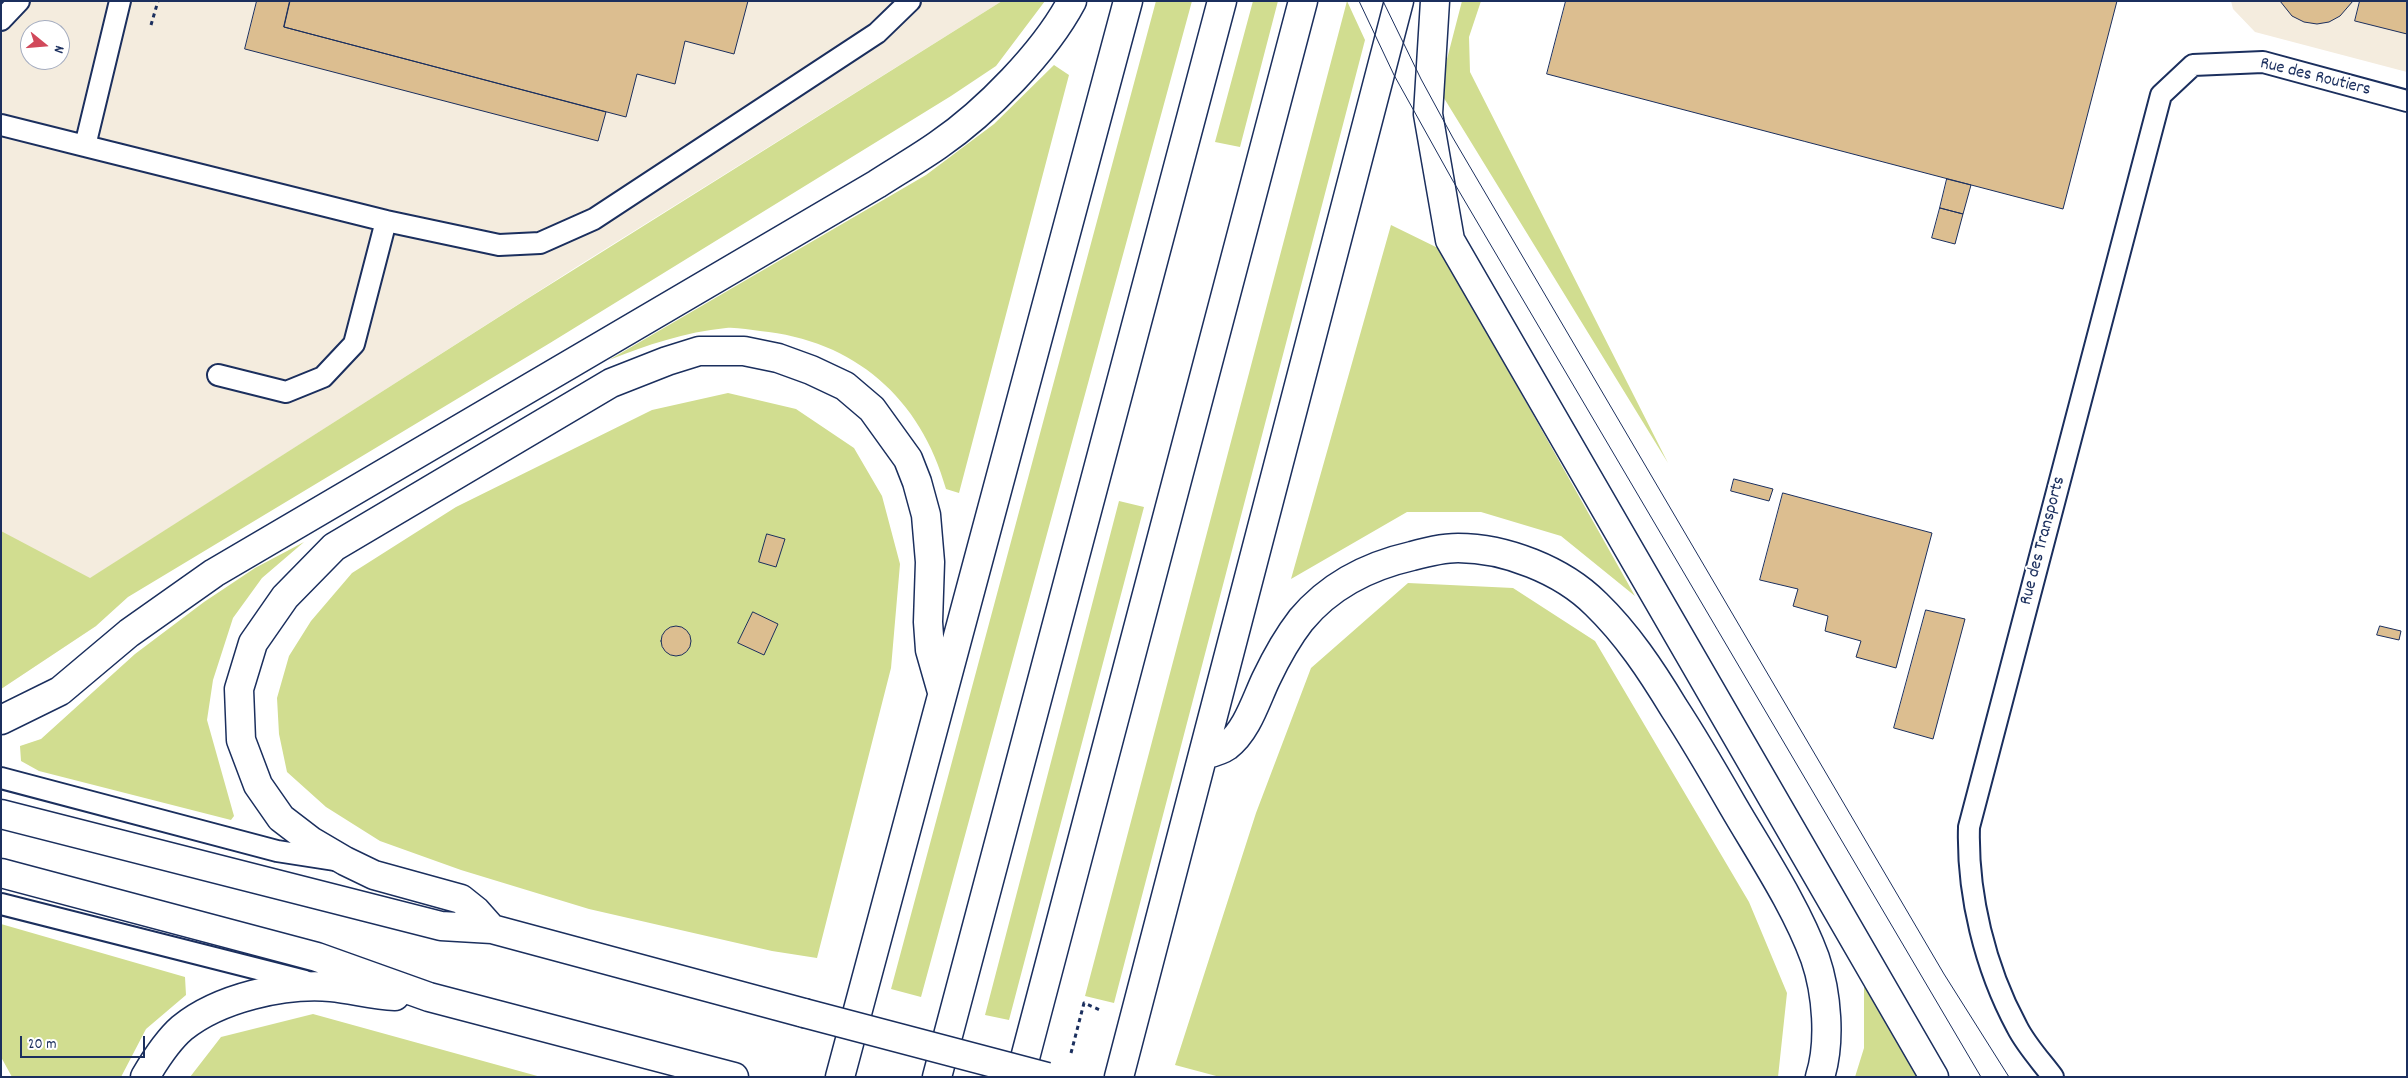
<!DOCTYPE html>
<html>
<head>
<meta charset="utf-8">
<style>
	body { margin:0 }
	#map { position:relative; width:2408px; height:1078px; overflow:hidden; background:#fff; font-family:Dekko,sans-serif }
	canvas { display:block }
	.frame { position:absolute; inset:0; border:2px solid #1b2f5e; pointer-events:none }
	.north { position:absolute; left:20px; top:20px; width:50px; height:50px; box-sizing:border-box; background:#fff; border:1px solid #a4acbf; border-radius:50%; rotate:107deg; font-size:14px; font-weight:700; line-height:20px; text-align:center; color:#1b2f5e }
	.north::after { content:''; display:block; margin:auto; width:18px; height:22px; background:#d1495b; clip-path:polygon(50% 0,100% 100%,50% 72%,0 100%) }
	.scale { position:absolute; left:20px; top:1036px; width:125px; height:22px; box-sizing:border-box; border:2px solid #1b2f5e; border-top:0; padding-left:6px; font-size:15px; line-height:18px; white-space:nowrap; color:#1b2f5e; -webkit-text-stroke:4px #fff; paint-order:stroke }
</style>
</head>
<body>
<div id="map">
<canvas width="2408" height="1078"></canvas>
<div class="frame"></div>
<div class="north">N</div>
<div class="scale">20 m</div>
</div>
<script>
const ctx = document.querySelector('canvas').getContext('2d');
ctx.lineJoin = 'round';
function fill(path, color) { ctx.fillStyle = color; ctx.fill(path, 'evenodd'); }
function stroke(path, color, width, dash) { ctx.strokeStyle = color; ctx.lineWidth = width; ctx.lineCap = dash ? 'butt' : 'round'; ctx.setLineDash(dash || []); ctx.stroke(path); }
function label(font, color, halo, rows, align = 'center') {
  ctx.font = font + ' Dekko,sans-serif'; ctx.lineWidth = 4; ctx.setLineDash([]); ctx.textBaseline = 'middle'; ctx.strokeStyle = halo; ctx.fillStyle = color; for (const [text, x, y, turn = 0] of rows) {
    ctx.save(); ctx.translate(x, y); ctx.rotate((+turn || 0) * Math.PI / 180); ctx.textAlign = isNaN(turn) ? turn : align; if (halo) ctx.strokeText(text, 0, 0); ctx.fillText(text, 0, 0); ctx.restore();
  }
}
fill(new Path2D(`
	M1 1H1002L578 266 91 578 96 626 1 689ZM30 30H60V60H30Z
	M2231 1H2407V72L2255 32 2233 9Z`), '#f4ecde');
fill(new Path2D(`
	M1002 1H1045L996 66 951 96 550 343 128 597 96 626 1 689V531L90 578 527 299Z
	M1156 1H1192L921 997 891 989Z
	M1253 1H1278L1240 147 1215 142Z
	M1347 1 1365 40 1114 1003 1085 996Z
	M1462 1H1481L1469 37 1470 72 1668 463 1439 90Z
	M1054 65 1069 75 959 493 946 489C921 398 854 340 760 331 749 330 737 327 726 328 685 332 647 345 609 360L926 175 994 124Z
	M1391 225 1440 249 1635 596 1561 536 1481 512H1407L1291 579Z
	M728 393 796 409 854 448 882 496 900 564 891 668 817 958 772 951 589 909 461 870 380 841 326 807 287 772 279 734 277 698 289 656 311 621 352 573 456 507 652 410Z
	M1119 501 1144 507 1009 1020 985 1015Z
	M304 542 262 578 233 618 213 680 207 720 234 816 231 820 39 771 21 761 20 746 41 739 135 654 204 602 255 568Z
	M1408 583 1513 588 1595 641 1749 902 1787 993 1778 1077H1220L1175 1065 1256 813 1311 668Z
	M1 924 185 977 186 995 146 1029 121 1077H12L1 1057Z
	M1864 977 1922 1077H1855L1864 1048Z
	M313 1014 541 1077H190L221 1037Z`), '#d1dd90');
const building = new Path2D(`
	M257 1H290L284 27 606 112 598 141 245 49Z
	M290 1H748L734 54 685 41 675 84 637 74 626 117 284 27Z
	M1566 1H2117L2063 209 1547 74Z
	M2353 1 2340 16 2329 22 2317 24 2304 22 2292 16 2280 1Z
	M2360 1H2407V34L2355 21Z
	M1947 179 1971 185 1963 214 1940 208Z
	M1940 208 1963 214 1955 244 1932 238Z
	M1734 479 1773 489 1769 501 1731 491Z
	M1783 493 1932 533 1896 668 1856 657 1861 641 1825 631 1828 616 1793 606 1798 589 1760 580Z
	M767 534 785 539 776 567 759 562Z
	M1926 610 1965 619 1933 739 1894 728Z
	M753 612 778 624 764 655 738 643Z
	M661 641a15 15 0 1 1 30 0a15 15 0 1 1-30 0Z
	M2380 626 2401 631 2399 640 2377 635Z`);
fill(building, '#dcbe90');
stroke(building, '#1b2f5e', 1);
const service = new Path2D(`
	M1 20 19 1
	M1 125 85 146 120 1
	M85 146 386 221 499 245 540 243 594 219 877 33 910 1
	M218 375 286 392 323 377 354 344 386 221
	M1 778 277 851 335 860
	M1 904 305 981
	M2053 1077C2041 1061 2026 1045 2017 1027 1985 968 1967 894 1969 827L2161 95 2193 65 2263 62 2407 101`);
const trunk = new Path2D(`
	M1435 1 1428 114 1450 240 1934 1077
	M1 720 60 691 129 633 214 573 877 184C897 171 918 159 938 145 986 112 1045 52 1072 1
	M1203 755C1211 753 1220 751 1227 746 1247 731 1256 700 1266 679 1276 658 1287 638 1301 620 1330 585 1368 566 1412 556 1427 552 1442 548 1458 548 1505 548 1562 570 1596 604 1627 634 1651 670 1674 708 1695 740 1714 773 1733 806 1761 854 1796 906 1815 958 1827 993 1831 1042 1820 1077
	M1 814 441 926 492 929 804 1013
	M1 873 317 957 429 997 734 1077
	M492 929 476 911 461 899 374 875 345 861 311 841 281 818 258 785 241 740 239 689 253 643 285 597 334 547 611 383 667 361 699 351H744L778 358 811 370 845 386 872 409 908 459 917 482 926 515 930 562 928 622 930 650 942 692
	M145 1077C155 1060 167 1041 182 1028 219 998 284 983 331 987 352 989 373 995 395 996
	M840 1077 1128 1
	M937 1077 1222 1
	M1020 1077 1303 1
	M1119 1077 1399 1`);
stroke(service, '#1b2f5e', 24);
stroke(trunk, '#1b2f5e', 31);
stroke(new Path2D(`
	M151 25 158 1
	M1071 1053 1084 1003 1100 1010`), '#1b2f5e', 3, [4, 4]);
stroke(service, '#fff', 20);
stroke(trunk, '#fff', 28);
stroke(new Path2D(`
	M1359 1 1394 75 1453 181 1981 1077
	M1383 1 1421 79 1453 138 1944 974 2009 1077`), '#1b2f5e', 1);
const trunkBridge = new Path2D(`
	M804 1013 1047 1077`);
stroke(trunkBridge, '#1b2f5e', 31, []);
stroke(trunkBridge, '#fff', 28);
label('18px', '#1b2f5e', '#fff', [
	["Rue des Routiers",2315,78,14],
	["Rue des Transports",2044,541,-75]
]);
</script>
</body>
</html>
